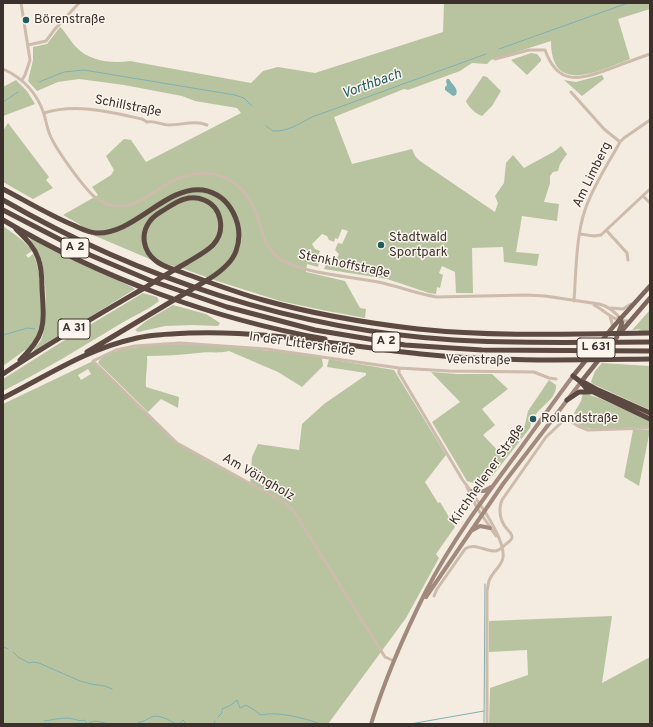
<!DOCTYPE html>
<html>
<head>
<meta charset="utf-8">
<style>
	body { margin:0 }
	#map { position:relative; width:653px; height:727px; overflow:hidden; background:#f4ebe1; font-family:Overpass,sans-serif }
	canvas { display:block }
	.frame { position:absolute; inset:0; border:4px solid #3b302b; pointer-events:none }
</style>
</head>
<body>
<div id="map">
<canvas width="653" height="727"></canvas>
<div class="frame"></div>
</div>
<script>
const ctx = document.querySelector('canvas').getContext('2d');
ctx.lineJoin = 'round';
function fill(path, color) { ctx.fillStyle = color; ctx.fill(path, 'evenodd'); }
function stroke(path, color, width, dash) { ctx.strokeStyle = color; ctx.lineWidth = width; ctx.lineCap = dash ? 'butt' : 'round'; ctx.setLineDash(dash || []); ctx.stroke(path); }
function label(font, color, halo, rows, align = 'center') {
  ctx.font = font + ' Overpass,sans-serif'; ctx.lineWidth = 3; ctx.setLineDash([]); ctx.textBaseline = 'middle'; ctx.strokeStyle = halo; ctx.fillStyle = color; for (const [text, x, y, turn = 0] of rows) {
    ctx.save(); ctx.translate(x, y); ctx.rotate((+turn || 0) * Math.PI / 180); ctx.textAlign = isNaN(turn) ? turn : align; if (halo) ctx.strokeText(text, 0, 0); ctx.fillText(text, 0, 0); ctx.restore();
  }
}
fill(new Path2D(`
	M444 3H650V9L618 19 630 59C600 70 551 97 551 41L491 60 487 64 472 63 460 71 408 90 404 89 334 117 352 164 412 149 415 156 420 161 495 212 498 203 495 196 504 183 506 163 513 155 524 168 555 151 561 146 567 154 560 164 558 171 553 172 550 176V183L544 202 559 204 557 221 522 216 516 252 539 254 537 266 504 262 503 247 472 248 473 293H456L455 272 442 266 439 273 443 275 440 288 437 287 436 294 429 293 387 279 324 269 328 259 335 262 339 254 335 250 338 243 342 244 343 242 348 231 342 229 338 239 335 238 334 242 329 240 327 236 322 234 312 244 315 249 320 251 318 256 320 257 318 267 307 264 306 272 345 281 360 308 366 309 365 318 322 310 280 301 217 281 184 269 152 260 93 235 79 224 63 215 98 195 92 187 111 175 114 170 106 156 124 139 131 140 146 162 241 113 237 108 195 101 182 96 124 85 79 79 58 82 37 91 28 81 33 60V47L47 44 60 27C66 32 70 41 76 47 89 61 112 64 130 61L251 83 263 71 278 67 315 73 443 32Z
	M531 53 537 54 541 59V61L527 75 511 60Z
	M602 75 604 79 582 96 564 80 576 82Z
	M483 76 487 77 501 91 492 106 482 116C476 114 468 107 466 101Z
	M16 80 27 91 35 104 3 116V87Z
	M8 123 49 177 46 180 53 188 33 199 3 182V131Z
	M3 226C14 234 24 240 32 251L26 255 28 258 33 254C41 269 45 315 40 331 38 339 32 345 26 352L25 350 3 366Z
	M29 237 132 287 135 289 33 352C34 348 39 344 41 340 49 323 46 276 41 259 38 251 33 244 29 237Z
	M143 293 157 297 159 301C147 311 133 316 120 324 82 347 43 371 3 391V379L68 338Z
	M173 305 206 314 220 323 218 326 193 325 165 326 138 332 135 330 146 321Z
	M650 310V331H638L641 329 632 330Z
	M183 344C230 347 276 350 322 358L323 366 302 387 278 372 229 351C216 354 209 351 198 353 181 355 164 356 147 356 148 366 145 377 146 387L179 397 178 408 161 399 148 412 98 363C106 345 165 345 183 344Z
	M329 359 394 370 446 455 425 482 438 503 440 502 455 527 436 554 439 558 406 618 328 724H3V404L93 361 177 443 250 483 252 457 258 444 299 450 302 424 324 404 366 375V373L327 367ZM88 369 91 374 81 380 78 375Z
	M602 363 650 366V410L593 384 591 382 595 371Z
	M431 372 457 374H492L508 389 482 409 495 425 483 435 501 454 509 447 525 425 528 411 549 380 556 385C557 400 539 406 533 419 531 421 531 425 530 428L490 479C482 484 476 485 467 481L432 422 460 402Z
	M583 393 599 398 650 421V427L593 429 583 427 575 422 577 417 574 413 581 401Z
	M633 430H650L639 486 624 477Z
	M612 616 602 683 650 657V724H489L490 688 528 675 527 650 489 652V621Z`), '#b8c4a0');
fill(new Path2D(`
	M447 79H449C452 85 459 88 456 95L453 96 445 90V87L447 85 446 81Z`), '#7fb0b2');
stroke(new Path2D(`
	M499 49 628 3
	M39 82 64 72 84 70 235 95 244 98 252 106
	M3 102 18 92
	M266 126 273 131C287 132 299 124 312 117L486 54
	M3 335 28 328 35 329
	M3 647 8 649
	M13 652 18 657 29 663 33 662 39 663 80 681 88 683 91 684 105 686 112 689
	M218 717 222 713V709L231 705 237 700 240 708 246 705 254 710 261 715C277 711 305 718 320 724
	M44 721C52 720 59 718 68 718 73 718 79 722 84 720L88 724C94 718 102 723 109 724
	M40 724 41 723
	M137 724 139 722C144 722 147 719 151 717 159 714 169 720 176 724
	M179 724 183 720 187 724
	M214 724 215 721
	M410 724 484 711
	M484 724 485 584`), '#7fb0b2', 1);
stroke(new Path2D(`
	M21 3 30 60 25 75 22 80
	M28 45 46 41 55 29 79 3
	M495 59 529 50H545C558 86 579 80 609 69 622 64 636 59 650 54
	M3 69C23 78 37 93 44 114 46 121 47 128 50 135 55 148 85 190 96 198 127 221 149 192 175 180 187 174 200 172 213 174 237 179 251 196 258 219 262 232 265 246 276 256 298 274 350 276 378 282 398 286 417 294 437 297L526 295 545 296 599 304C608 306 614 311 620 318
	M571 92 604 129 620 142
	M44 113C76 103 110 112 142 119L147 122C154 120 161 125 169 125 182 125 195 120 207 125
	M643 196 650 203
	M607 231 627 253 628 260
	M580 234 594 236 601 235 650 189
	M574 301C576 273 576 236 585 210 593 186 608 164 620 142L624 138 650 120
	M594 305C609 313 611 321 630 321
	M611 308 623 309 631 304
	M610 316 613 327
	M399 368V373L462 479C474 496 506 537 503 558 501 567 492 572 489 581 488 584 488 588 487 590V724
	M467 487 477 508 496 536
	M434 596 437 589 465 549C474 542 486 552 496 551 500 550 503 547 506 544 509 542 512 540 512 537 512 534 509 531 507 529 500 521 498 510 502 500L546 437 564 420 567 419 578 426 588 430 650 428
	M394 661 385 657 293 510 285 503 177 443 93 361 116 350 135 346 180 343 266 349 399 368 449 371 534 372 549 378 556 379`), '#cdbbac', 3);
stroke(new Path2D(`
	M472 491H484L491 487
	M471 531 480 526 490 528
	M426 597 503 484 581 382
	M371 724C385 679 404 635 425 593 451 542 486 495 520 449 538 424 555 400 573 376`), '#a18a7d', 4);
stroke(new Path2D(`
	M619 331 622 323 620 318
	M620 333 650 298
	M573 376 613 327 650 286
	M581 382 617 337`), '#7d675c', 4.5);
stroke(new Path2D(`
	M3 189C26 201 49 215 73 225 80 228 87 232 96 233 134 235 166 185 203 190 231 195 245 226 236 251 232 263 220 272 209 279L87 352
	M3 200C140 279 296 330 454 340 519 344 585 342 650 342
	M3 210 90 255 149 280 227 307 315 330 405 345 482 350 650 351
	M3 220C101 278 213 319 325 339
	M16 229C25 238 34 246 38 258 42 268 42 278 42 288 44 323 47 335 20 360
	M3 374C49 343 98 315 146 287 160 278 174 270 188 262 196 257 206 252 213 245 226 231 222 207 204 200 190 194 178 201 167 208 161 212 154 215 150 221 140 234 143 251 156 261 162 266 170 268 178 271 206 281 234 292 263 300 313 314 366 323 418 329 494 337 573 334 650 333
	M573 376 581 382 587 389 650 419
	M581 382 585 383 596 389 650 413
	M3 398C45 377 87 349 133 339 151 334 171 334 189 333 267 330 344 346 421 354 497 362 574 360 650 359
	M567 400 579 392H590`), '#5c4a42', 5);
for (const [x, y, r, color] of [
	[26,20,4,"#1f5a5e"],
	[381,245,4,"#1f5a5e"],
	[533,419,4,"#1f5a5e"]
]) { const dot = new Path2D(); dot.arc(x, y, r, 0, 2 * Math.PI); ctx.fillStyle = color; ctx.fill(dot); stroke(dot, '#fbf5ee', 1.5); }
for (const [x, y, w] of [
	[75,248,28],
	[74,329,32],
	[386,342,28],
	[596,348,38]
]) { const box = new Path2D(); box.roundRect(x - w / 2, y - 10, w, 20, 3); ctx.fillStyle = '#fbf5ee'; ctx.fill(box); stroke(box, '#3b302b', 1); }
label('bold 12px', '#3b302b', null, [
	["A 2",75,248],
	["A 31",74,329],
	["A 2",386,342],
	["L 631",596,348]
]);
label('13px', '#3b302b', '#fbf5ee', [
	["Börenstraße",34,20],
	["Stadtwald",389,238],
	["Sportpark",389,253],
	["Rolandstraße",541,419]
], 'left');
label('13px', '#3b302b', '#fbf5ee', [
	["Schillstraße",128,107,11],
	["Am Limberg",593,175,-64],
	["Stenkhoffstraße",344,265,12],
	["In der Littersheide",302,345,8],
	["Veenstraße",478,361,1],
	["Kirchhellener Straße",488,475,-55],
	["Am Vöingholz",258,478,30]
]);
label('italic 14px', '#1f5a5e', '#fbf5ee', [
	["Vorthbach",372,85,-20]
]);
</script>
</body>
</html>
